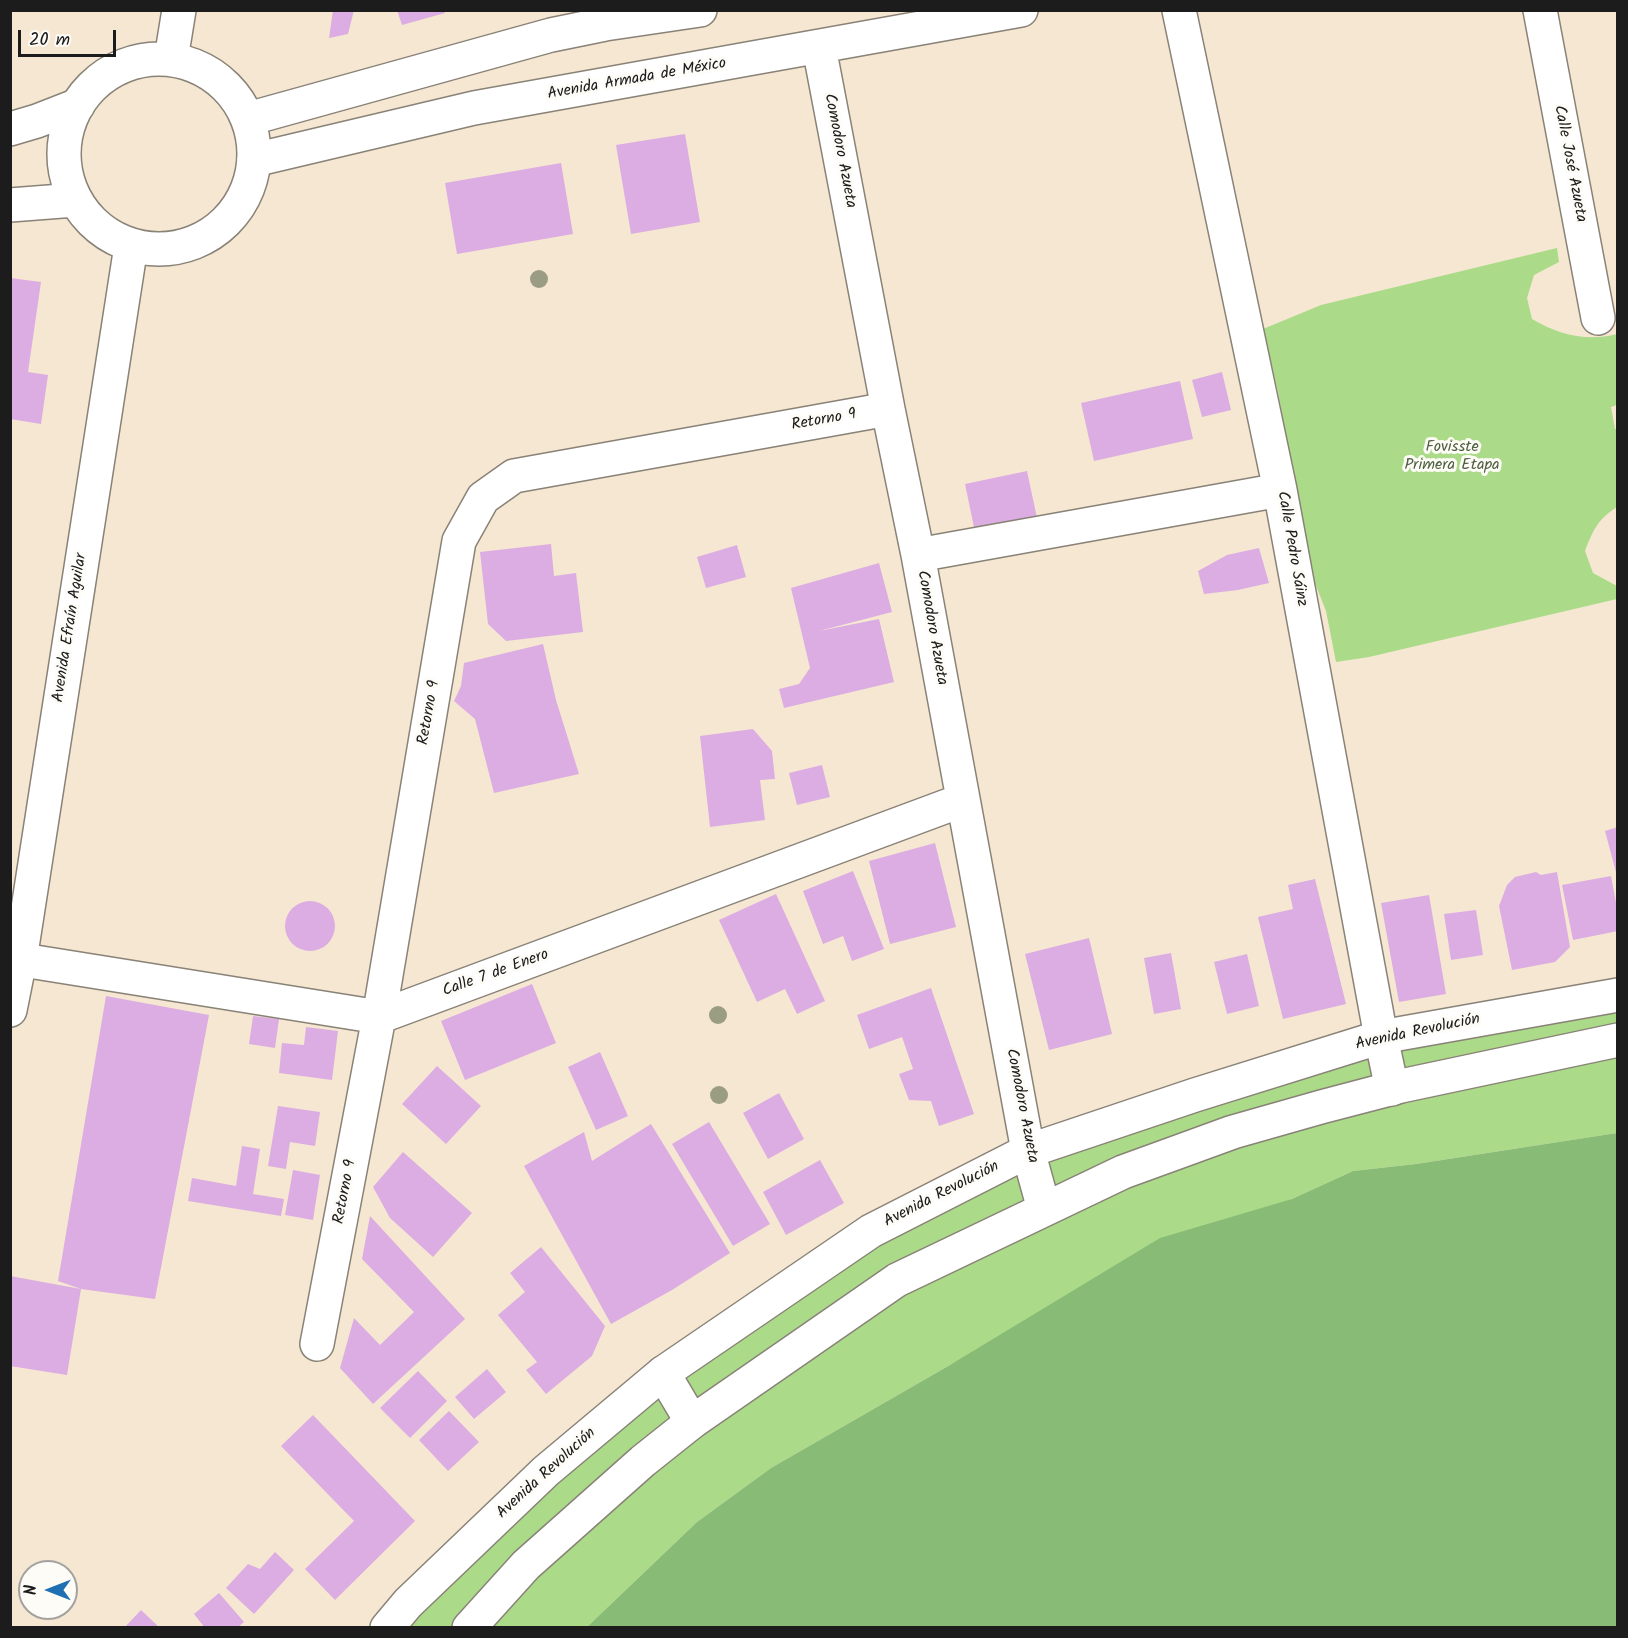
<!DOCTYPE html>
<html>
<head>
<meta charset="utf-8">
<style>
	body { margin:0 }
	#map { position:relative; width:1628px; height:1638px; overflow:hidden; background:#f6e7d2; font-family:Kalam,sans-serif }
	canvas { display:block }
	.frame { position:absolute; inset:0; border:12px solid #1c1c1c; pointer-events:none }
	.north { position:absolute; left:18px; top:1560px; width:60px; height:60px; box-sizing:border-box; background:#fdfcf7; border:2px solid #a3a29f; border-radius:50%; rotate:270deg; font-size:16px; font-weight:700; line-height:24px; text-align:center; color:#1c1c1c }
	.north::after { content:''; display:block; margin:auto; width:21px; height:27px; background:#1f6fb2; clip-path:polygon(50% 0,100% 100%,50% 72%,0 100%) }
	.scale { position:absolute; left:18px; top:30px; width:98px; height:27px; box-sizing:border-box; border:3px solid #1c1c1c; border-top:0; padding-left:8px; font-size:18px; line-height:21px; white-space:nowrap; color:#1c1c1c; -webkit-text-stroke:4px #fdfcf7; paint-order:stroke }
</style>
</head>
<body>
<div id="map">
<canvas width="1628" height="1638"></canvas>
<div class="frame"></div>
<div class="north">N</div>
<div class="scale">20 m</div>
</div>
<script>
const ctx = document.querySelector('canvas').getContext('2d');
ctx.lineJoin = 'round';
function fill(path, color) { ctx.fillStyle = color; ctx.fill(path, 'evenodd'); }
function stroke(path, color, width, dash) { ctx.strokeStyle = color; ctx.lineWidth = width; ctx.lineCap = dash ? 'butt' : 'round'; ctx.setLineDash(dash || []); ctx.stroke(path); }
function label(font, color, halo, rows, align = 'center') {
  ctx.font = font + ' Kalam,sans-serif'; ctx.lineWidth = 6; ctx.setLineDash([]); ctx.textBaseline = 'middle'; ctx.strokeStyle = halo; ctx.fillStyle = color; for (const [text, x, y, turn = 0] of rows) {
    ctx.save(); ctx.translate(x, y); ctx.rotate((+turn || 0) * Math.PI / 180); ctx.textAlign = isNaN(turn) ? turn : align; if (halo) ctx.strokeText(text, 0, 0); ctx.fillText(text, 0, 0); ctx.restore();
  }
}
fill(new Path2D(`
	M1557 248 1559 262 1534 275 1527 298 1532 319C1559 335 1587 342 1617 334V405L1611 407 1615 429H1617V507C1598 519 1593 530 1585 551L1593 573 1617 586V599L1369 657 1336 662 1326 611 1311 573 1278 392 1263 329 1321 305Z
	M1617 991V1133L1416 1164 1353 1171 1292 1199 950 1365 771 1468 697 1522 587 1627 383 1628 812 1250 1266 1064Z`), '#abdb89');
fill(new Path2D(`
	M1617 1133V1627H587L697 1522 771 1468 950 1365 1160 1238 1292 1199 1353 1171 1416 1164Z`), '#88bb75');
fill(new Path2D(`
	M333 10H354L348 34 329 38Z
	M397 10H444L445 13 402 25Z
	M685 134 700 222 631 234 616 145Z
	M561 163 573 234 457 254 445 183Z
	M10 278 41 282 28 372 48 375 41 424 10 419Z
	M1222 372 1231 410 1202 417 1192 380Z
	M1180 381 1193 439 1094 461 1081 403Z
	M1027 471 1037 518 975 532 965 484Z
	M551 544 554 576 576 573 583 632 506 641 488 624 480 552Z
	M737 545 746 577 706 588 697 557Z
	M1259 548 1269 583 1238 590 1204 594 1198 571 1227 555Z
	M879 563 892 612 819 631 879 619 894 682 784 708 779 689 799 684 810 668 791 588Z
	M543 644 556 700 579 774 494 793 475 719 454 701 461 686 464 663Z
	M753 729 772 751 775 779 760 780 765 820 710 827 700 736Z
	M822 765 830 797 797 805 789 773Z
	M1618 827V876H1617L1605 831Z
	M935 843 956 927 890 944 869 861Z
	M853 871 884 949 852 961 843 936 823 944 803 891Z
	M1536 872 1541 875 1557 872 1570 947 1555 962 1512 970 1499 906 1507 885 1515 877Z
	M1611 876 1618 913V931L1573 940 1562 885Z
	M1315 879 1346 1004 1283 1019 1258 917 1293 909 1288 885Z
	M776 894 825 1001 797 1014 785 989 757 1002 719 920Z
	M1429 895 1446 994 1399 1002 1381 903Z
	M285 926a25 25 0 1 1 50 0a25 25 0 1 1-50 0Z
	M1476 910 1483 955 1451 960 1444 914Z
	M1089 938 1112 1034 1049 1050 1025 954Z
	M1171 953 1181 1009 1154 1014 1144 958Z
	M1247 954 1259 1006 1227 1014 1214 962Z
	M532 984 556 1043 465 1080 441 1021Z
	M931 988 974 1114 939 1126 931 1101 909 1100 899 1074 913 1069 902 1037 869 1049 857 1015Z
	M106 996 209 1015 155 1299 81 1289 67 1375 10 1366V1276L81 1289 58 1281Z
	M253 1016 279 1019 275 1048 249 1044Z
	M306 1027 338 1031 332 1080 279 1073 282 1043 304 1045Z
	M600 1052 628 1116 596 1130 568 1067Z
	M437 1066 481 1106 446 1144 402 1104Z
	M779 1093 804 1139 768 1159 743 1113Z
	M278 1106 320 1112 315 1146 290 1142 286 1169 268 1166Z
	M709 1122 770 1224 733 1246 672 1144Z
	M651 1124 730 1253 672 1290 611 1324 524 1166 584 1132 592 1161Z
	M242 1146 260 1149 253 1194 284 1199 281 1216 188 1201 192 1178 236 1186Z
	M403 1152 472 1213 433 1257 390 1218 373 1187Z
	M820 1160 844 1203 786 1235 763 1192Z
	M293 1170 320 1175 313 1220 285 1215Z
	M370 1216 465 1319 373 1404 340 1368 354 1318 380 1345 414 1312 362 1259Z
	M541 1247 605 1326 592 1356 546 1394 526 1370 537 1362 498 1315 525 1292 510 1273Z
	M487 1369 506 1392 474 1419 455 1397Z
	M418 1371 447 1401 410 1438 380 1408Z
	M449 1411 479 1442 448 1471 419 1440Z
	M313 1415 415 1521 335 1600 305 1569 354 1521 281 1446Z
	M275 1552 294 1570 254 1614 226 1588 248 1564 260 1569Z
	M219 1593 244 1622 237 1628H205L194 1614Z
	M141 1610 160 1628H124Z`), '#dbade2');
const minor = new Path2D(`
	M1179 10 1280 490 1381 1037 1392 1089
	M1540 10 1598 318
	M819 47 888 409 918 555 1028 1151 1044 1209
	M248 119 551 35 605 24 700 10
	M10 129 37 121 78 105
	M254 160 474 108 1021 10
	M10 205 75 200
	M918 555 1280 490
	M10 958 379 1017 963 800
	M317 1344 379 1017 459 541 483 498 514 476 888 409`);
const secondary = new Path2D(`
	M171 59 179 10
	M64 154a95 95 0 1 1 190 0a95 95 0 1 1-190 0Z
	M10 1010 20 960 131 246
	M663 1373 692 1422`);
const primary = new Path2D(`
	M387 1628 408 1603 546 1471 663 1373 871 1231 1028 1151 1195 1095 1381 1037 1618 995
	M469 1628 526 1565 643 1461 692 1422 897 1280 1123 1172 1233 1132 1321 1107 1401 1086 1618 1040`);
stroke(minor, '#898277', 36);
stroke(secondary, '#898277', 36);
stroke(primary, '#898277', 36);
stroke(minor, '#fff', 33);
stroke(secondary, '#fff', 33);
stroke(primary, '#fff', 33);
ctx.fillStyle = '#9a9c83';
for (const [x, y] of [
	[539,279],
	[718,1015],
	[719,1095]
]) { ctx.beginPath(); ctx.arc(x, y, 9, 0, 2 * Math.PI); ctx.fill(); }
label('16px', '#1c1c1c', '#fdfcf7', [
	["Avenida Armada de México",637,80,-10],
	["Comodoro Azueta",839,151,79],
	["Calle José Azueta",1569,164,79],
	["Retorno 9",824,421,-10],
	["Calle Pedro Sáinz",1291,549,80],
	["Avenida Efraín Aguilar",71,628,-81],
	["Comodoro Azueta",931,628,80],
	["Retorno 9",430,713,-80],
	["Calle 7 de Enero",496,974,-20],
	["Avenida Revolución",1418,1033,-12],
	["Comodoro Azueta",1021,1106,79],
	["Retorno 9",346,1192,-79],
	["Avenida Revolución",942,1195,-27],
	["Avenida Revolución",547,1474,-42]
]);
label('16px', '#4e5f42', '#fdfcf7', [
	["Fovisste",1452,448],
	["Primera Etapa",1452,466]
]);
</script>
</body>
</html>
